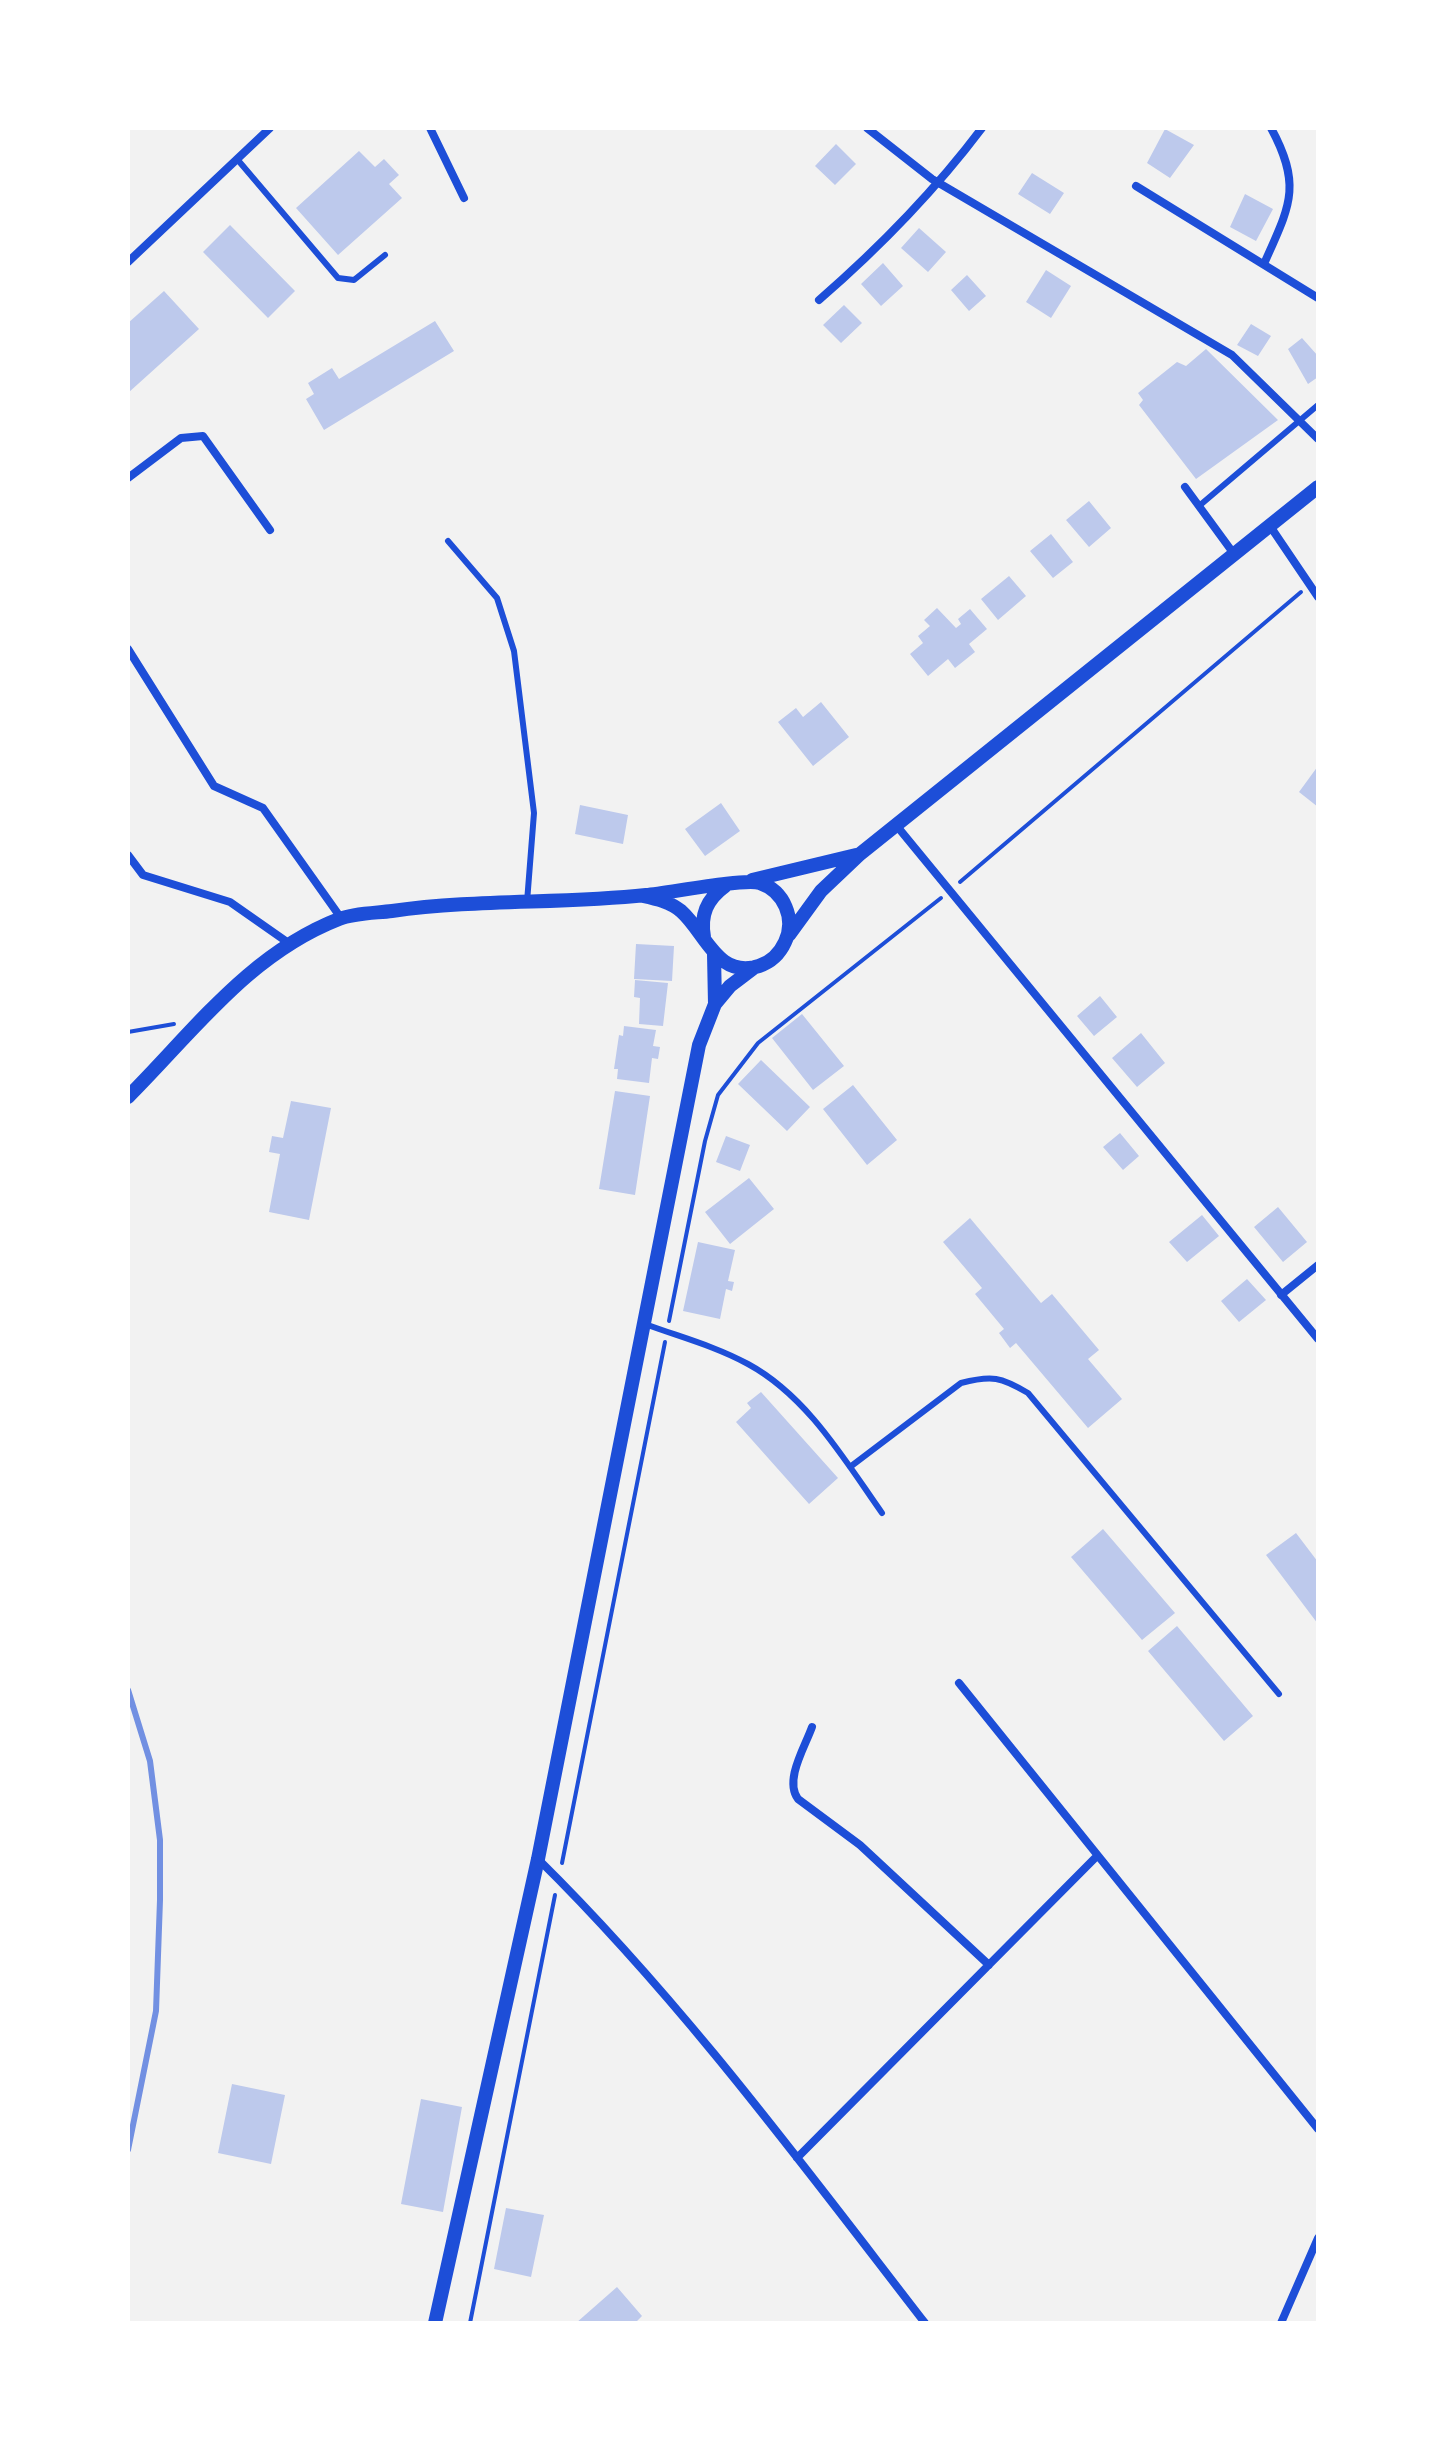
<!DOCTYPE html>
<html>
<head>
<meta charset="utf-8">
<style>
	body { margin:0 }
	#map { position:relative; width:1446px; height:2451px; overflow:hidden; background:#f2f2f2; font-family:"DejaVu Sans",sans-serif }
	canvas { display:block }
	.frame { position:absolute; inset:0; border:130px solid #fff; pointer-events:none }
</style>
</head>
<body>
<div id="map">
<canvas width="1446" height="2451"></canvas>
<div class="frame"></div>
</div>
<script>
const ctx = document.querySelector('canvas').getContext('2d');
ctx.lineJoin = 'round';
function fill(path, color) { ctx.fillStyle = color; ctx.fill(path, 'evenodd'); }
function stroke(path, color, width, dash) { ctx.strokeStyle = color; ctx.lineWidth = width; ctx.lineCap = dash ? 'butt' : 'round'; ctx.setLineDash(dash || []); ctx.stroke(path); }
fill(new Path2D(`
	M1165 129 1194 145 1170 178 1147 163Z
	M836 144 856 164 835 185 815 166Z
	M359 151 375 167 384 159 399 175 389 184 402 198 338 255 296 208Z
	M1032 173 1064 193 1050 214 1018 194Z
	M1245 194 1273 209 1256 241 1230 227Z
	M230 225 295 291 268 318 203 252Z
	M919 228 946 252 928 272 901 248Z
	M883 263 903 286 881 306 861 284Z
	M1046 270 1071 286 1051 318 1026 302Z
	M967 275 986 296 969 311 951 290Z
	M164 291 199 329 128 393V323Z
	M844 305 862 323 841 343 823 325Z
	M435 321 454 351 324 430 306 399 314 394 308 383 332 368 339 379Z
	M1251 324 1271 336 1258 356 1237 345Z
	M1302 338 1318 356V377L1308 384 1288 349Z
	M1206 349 1278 420 1196 479 1139 405 1143 400 1138 393 1177 362 1186 366Z
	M1089 501 1111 528 1089 547 1066 520Z
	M1051 534 1073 562 1053 578 1030 551Z
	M1009 576 1026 596 998 620 981 599Z
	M937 608 956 628 961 624 958 619 970 609 987 629 969 644 975 652 955 668 948 659 928 676 910 654 923 643 918 636 930 626 924 620Z
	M821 702 849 737 813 766 778 722 796 708 803 717Z
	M1318 766V807L1299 792Z
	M721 803 740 831 705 856 685 829Z
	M580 805 628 815 623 844 575 834Z
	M636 944 674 946 672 981 634 979Z
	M635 980 668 983 663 1026 639 1024 640 998 634 997Z
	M1100 996 1117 1017 1094 1036 1077 1016Z
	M802 1014 844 1066 813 1090 772 1038Z
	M624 1026 656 1030 653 1046 660 1047 658 1059 652 1058 649 1083 617 1079 618 1069H614L619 1035 623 1036Z
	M1141 1033 1165 1063 1137 1087 1112 1058Z
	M761 1060 810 1107 787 1131 738 1084Z
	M853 1085 897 1140 867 1165 823 1109Z
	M615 1091 650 1096 635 1195 599 1189Z
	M291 1101 331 1108 309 1220 269 1212 280 1154 269 1152 272 1136 283 1138Z
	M1120 1133 1139 1156 1123 1170 1103 1147Z
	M726 1136 750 1145 740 1171 716 1162Z
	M749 1178 774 1209 730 1244 705 1212Z
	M1278 1207 1307 1242 1283 1262 1254 1227Z
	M1202 1215 1219 1236 1187 1262 1169 1242Z
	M970 1218 1041 1303 1052 1294 1099 1350 1088 1359 1122 1399 1088 1428 1016 1343 1010 1348 999 1333 1004 1329 975 1294 982 1288 943 1242Z
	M698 1242 735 1250 728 1281 734 1282 732 1291 726 1289 720 1319 683 1311Z
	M1247 1279 1266 1300 1239 1322 1221 1301Z
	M761 1392 838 1478 809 1504 736 1422 751 1408 747 1403Z
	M1103 1529 1175 1613 1142 1640 1071 1557Z
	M1296 1533 1318 1562V1624L1266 1555Z
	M1177 1626 1253 1716 1224 1741 1148 1651Z
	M232 2084 285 2095 271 2164 218 2153Z
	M421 2099 462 2107 443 2212 401 2204Z
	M506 2208 544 2215 531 2277 494 2269Z
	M617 2287 642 2316 635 2323H576Z`), '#bdc9ec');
stroke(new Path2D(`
	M960 882 1301 592
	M128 1032 174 1024
	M669 1321 705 1141 718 1095 758 1043 941 898
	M562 1863 665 1342
	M470 2323 555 1895`), '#1d4ed8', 4);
stroke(new Path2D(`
	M237 159 338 278 354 280 385 255
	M1199 506 1318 405
	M448 541 497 598 514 651 534 813 527 902
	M645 1324C680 1337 715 1346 748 1364 807 1396 844 1459 882 1513
	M850 1467 961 1383C992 1375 1001 1377 1028 1393L1279 1694`), '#1d4ed8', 6);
stroke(new Path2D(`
	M430 128 464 198
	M867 128 932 179 1232 355 1318 439
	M1136 186 1318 298
	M128 262 270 128
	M1264 264C1289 207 1303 187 1271 128
	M819 300C880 247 933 193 982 128
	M128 478 181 438 203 436 270 530
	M1185 487 1234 554
	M1270 526 1318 597
	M128 649 214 786 263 808 341 918
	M896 825 1318 1339
	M128 855 143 875 230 902 290 944
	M1281 1295 1318 1265
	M959 1683 1318 2129
	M812 1727C805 1747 784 1780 798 1799L860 1845 989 1965
	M538 1859C681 2000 802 2164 925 2323
	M797 2158 1096 1857
	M1281 2323 1318 2238`), '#1d4ed8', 8);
stroke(new Path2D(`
	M752 880 856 855
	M789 935 821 891 860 854 1318 487
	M704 937C700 915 707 899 725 886
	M715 1004 730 986 755 967
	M128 1097C194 1031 249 954 339 919 354 913 376 913 392 911 476 899 562 904 646 895 669 893 743 878 760 883 784 891 796 919 785 942 780 953 771 962 759 966 717 979 706 933 681 911 670 902 657 899 643 896
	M435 2323 538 1859 699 1045 715 1004 714 954`), '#1d4ed8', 14);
stroke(new Path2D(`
	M128 1690 150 1761 160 1840V1900L156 2011 128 2150`), '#7290e2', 6);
</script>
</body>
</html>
